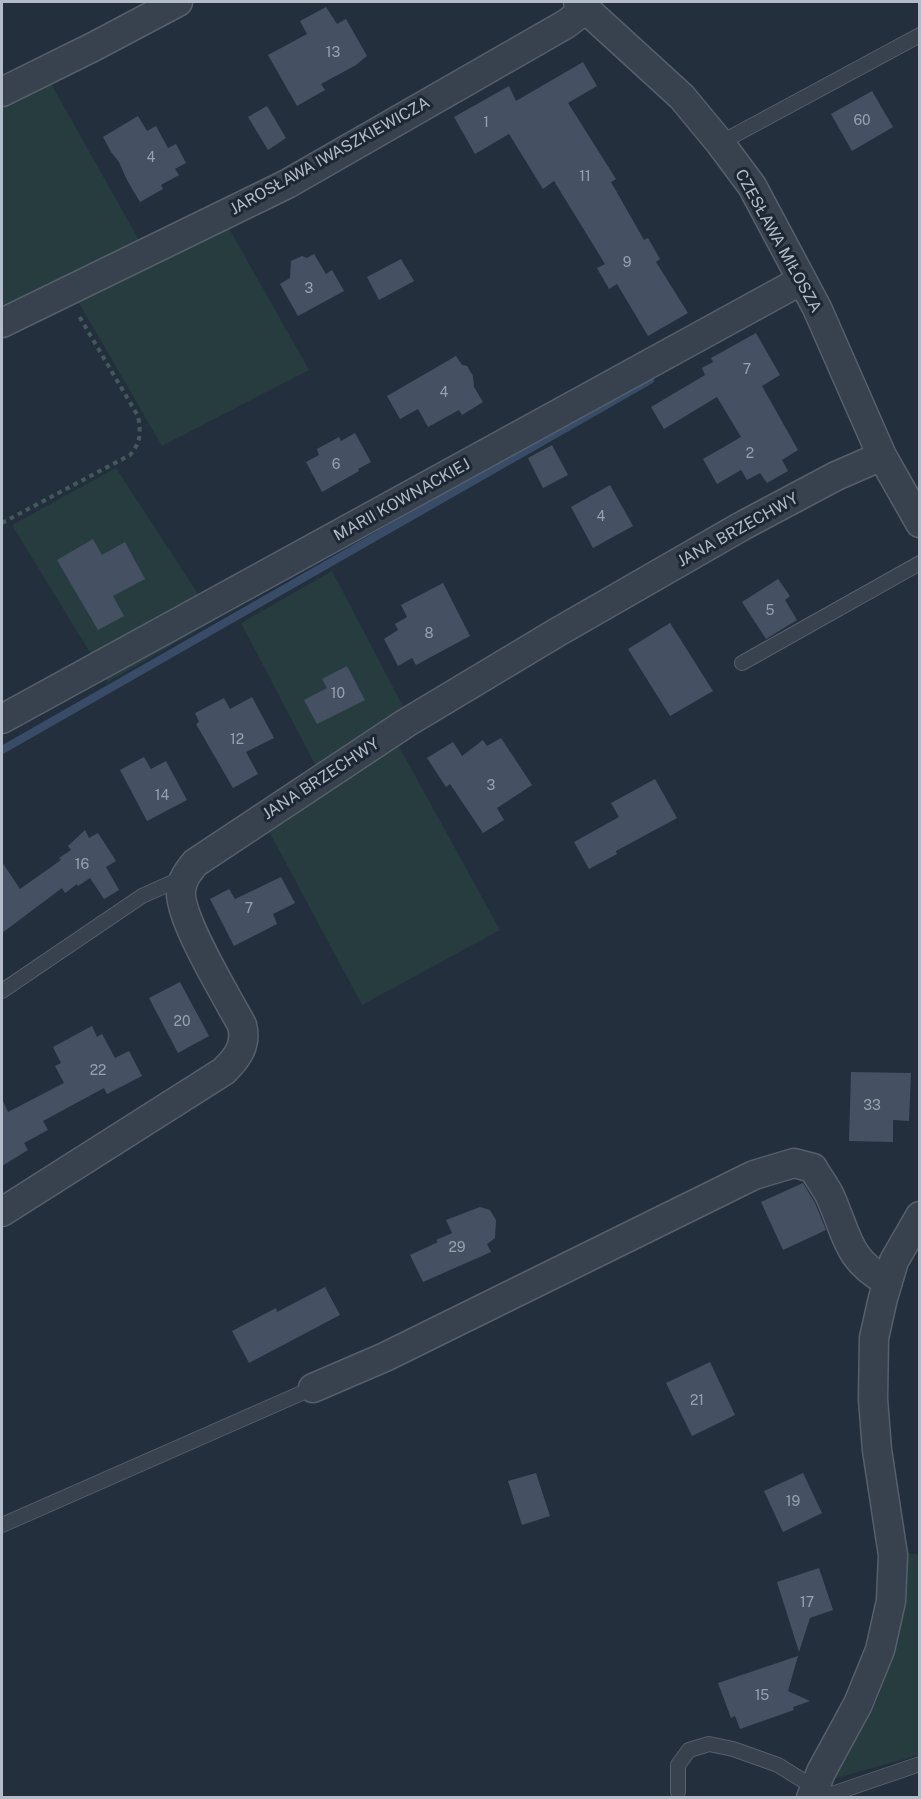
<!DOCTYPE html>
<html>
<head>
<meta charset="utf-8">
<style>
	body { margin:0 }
	#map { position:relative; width:921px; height:1799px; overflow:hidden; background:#242f3e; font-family:"Public Sans",sans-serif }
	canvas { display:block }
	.frame { position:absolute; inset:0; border:3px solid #b4bcc9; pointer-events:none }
</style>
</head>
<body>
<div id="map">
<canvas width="921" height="1799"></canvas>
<div class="frame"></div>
</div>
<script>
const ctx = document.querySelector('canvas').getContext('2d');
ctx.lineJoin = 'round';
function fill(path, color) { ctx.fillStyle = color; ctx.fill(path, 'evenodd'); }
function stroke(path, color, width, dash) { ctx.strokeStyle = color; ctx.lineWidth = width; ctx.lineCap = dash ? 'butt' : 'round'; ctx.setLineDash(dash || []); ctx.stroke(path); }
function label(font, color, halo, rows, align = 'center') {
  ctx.font = font + ' "Public Sans",sans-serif'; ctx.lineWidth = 6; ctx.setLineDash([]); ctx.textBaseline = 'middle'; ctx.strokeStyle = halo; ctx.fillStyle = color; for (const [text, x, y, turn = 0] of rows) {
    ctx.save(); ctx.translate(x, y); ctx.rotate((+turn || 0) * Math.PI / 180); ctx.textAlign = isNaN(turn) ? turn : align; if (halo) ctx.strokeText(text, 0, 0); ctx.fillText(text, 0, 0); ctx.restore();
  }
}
fill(new Path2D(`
	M45 73 139 240 2 311V95Z
	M226 223 309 370 162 446 75 296Z
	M116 468 215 620 108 682 12 525Z
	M332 571 407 714 318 770 241 623Z
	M396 741 500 930 362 1005 265 824Z
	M903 1552 919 1555V1755L833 1779 877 1700 898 1638 904 1601Z`), '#263c3f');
stroke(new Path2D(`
	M2 750 650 380`), '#394c67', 8);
fill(new Path2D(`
	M326 7 337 24 346 19 367 56 356 65 321 84 325 90 297 106 268 55 307 34 300 21Z
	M583 62 597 86 568 103 616 179 611 182 644 240 648 238 660 259 656 262 688 313 648 336 617 284 609 289 597 268 605 264 554 181 543 189 509 134 475 154 454 117 509 86 516 101Z
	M872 91 893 127 852 151 831 114Z
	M267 106 286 138 268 150 248 117Z
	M138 116 147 131 156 126 168 148 176 144 186 163 175 169 179 175 161 185 163 189 140 202 127 180 119 162 111 152 103 137Z
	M314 254 326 274 332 270 344 291 298 316 280 284 290 278 291 261 302 256 307 258Z
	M401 259 414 281 379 300 367 277Z
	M756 333 780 375 762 386 798 450 782 460 788 471 767 483 760 473 747 480 741 470 717 484 703 459 741 437 717 397 664 429 651 407 705 375 702 368 713 362 711 358Z
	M456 356 462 365 467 366 473 376 474 387 483 402 462 415 459 410 428 427 418 409 400 419 387 396Z
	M355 433 371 462 358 469 359 471 322 492 306 462 319 455 317 449 339 437 341 441Z
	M552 445 568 475 543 488 528 458Z
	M610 485 633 526 593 548 571 507Z
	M93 539 102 555 125 542 145 579 113 596 124 616 98 630 57 560Z
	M778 579 790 596 785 600 797 620 766 639 742 602Z
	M443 583 470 636 416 665 412 658 398 666 384 639 398 630 395 624 407 617 401 605Z
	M670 623 713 691 670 716 628 649Z
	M347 666 365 700 317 724 304 700 327 688 322 679Z
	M252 697 274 738 246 752 258 774 233 788 196 724 199 722 195 713 224 698 230 709Z
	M501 738 532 785 497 808 504 820 483 833 450 784 446 787 427 758 453 742 462 756 483 740 487 746Z
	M144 757 151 769 166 761 187 800 147 821 120 770Z
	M655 779 677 818 616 851 617 854 589 869 574 842 619 817 611 803Z
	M85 830 89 838 98 833 116 861 106 867 119 890 104 899 90 878 78 886 77 884 65 893 62 888 2 933V862L20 889 61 860 59 858 71 850 68 846Z
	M281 877 295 903 273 914 277 924 234 946 210 899 229 889 235 899Z
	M180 982 209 1036 178 1053 149 998Z
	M92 1026 97 1037 102 1034 115 1058 129 1051 142 1076 107 1094 104 1088 43 1121 48 1130 24 1143 28 1150 2 1166V1099L8 1112 64 1083 55 1066 61 1063 53 1047Z
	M851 1072 911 1073 909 1121 893 1120V1142L849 1141Z
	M803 1183 815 1203 826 1230 783 1250 761 1202Z
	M480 1207 490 1210 496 1220 495 1238 487 1244 491 1252 423 1282 410 1255 438 1242 436 1240 452 1233 446 1220Z
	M325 1287 340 1315 249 1363 232 1331 276 1308 277 1312Z
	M710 1362 735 1415 692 1436 666 1383Z
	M536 1473 550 1516 522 1525 508 1481Z
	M803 1473 822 1513 783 1532 764 1491Z
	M819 1568 833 1610 810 1618 799 1652 777 1582Z
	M798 1656 788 1691 810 1701 793 1707 794 1710 740 1729 735 1716 731 1718 718 1683Z`), '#455162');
const lane = new Path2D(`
	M720 143 920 35
	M742 663 920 563
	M2 991 142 896 182 878
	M2 1525 313 1388
	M678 1792V1765L689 1750 709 1744 733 1749 778 1765 815 1788 832 1794 920 1764`);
const street = new Path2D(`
	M578 2 682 97 720 143 752 186 817 308 882 456 920 523
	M2 92 93 47 178 2
	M2 323 287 184 566 24 587 8
	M2 719 802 280
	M2 1212 224 1071C238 1057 247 1045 242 1025 227 997 179 919 181 891 182 879 188 872 195 863L406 723 556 633 742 526 836 476 882 456
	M313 1388 385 1357 754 1175 794 1163 813 1168C818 1177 825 1186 830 1196 848 1236 846 1259 888 1282
	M811 1798 821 1772 858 1704 880 1650 891 1601 893 1555 877 1450 873 1399 874 1338 883 1298 894 1261 920 1216`);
stroke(lane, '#565f6c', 16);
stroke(street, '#565f6c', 31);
stroke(new Path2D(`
	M2 523 130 455C141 442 141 433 138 416L79 316`), '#44595c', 4, [4.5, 4.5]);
stroke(lane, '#38414e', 14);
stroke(street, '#38414e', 28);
label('14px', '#98a1af', null, [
	["13",333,53],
	["60",862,121],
	["1",486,123],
	["4",151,158],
	["11",585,177],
	["9",627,263],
	["3",309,289],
	["7",747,370],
	["4",444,393],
	["2",750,454],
	["6",336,465],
	["4",601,517],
	["5",770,611],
	["8",429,634],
	["10",338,694],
	["12",237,740],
	["3",491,786],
	["14",162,796],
	["16",82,865],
	["7",249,909],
	["20",182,1022],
	["22",98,1071],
	["33",872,1106],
	["29",457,1248],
	["21",697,1401],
	["19",793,1502],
	["17",807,1603],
	["15",762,1696]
]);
label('16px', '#b4bcc9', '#1d2633', [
	["JAROSŁAWA IWASZKIEWICZA",330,156,-29],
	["CZESŁAWA MIŁOSZA",778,241,61],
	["MARII KOWNACKIEJ",402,500,-29],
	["JANA BRZECHWY",738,530,-29],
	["JANA BRZECHWY",321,779,-33]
]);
</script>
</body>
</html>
